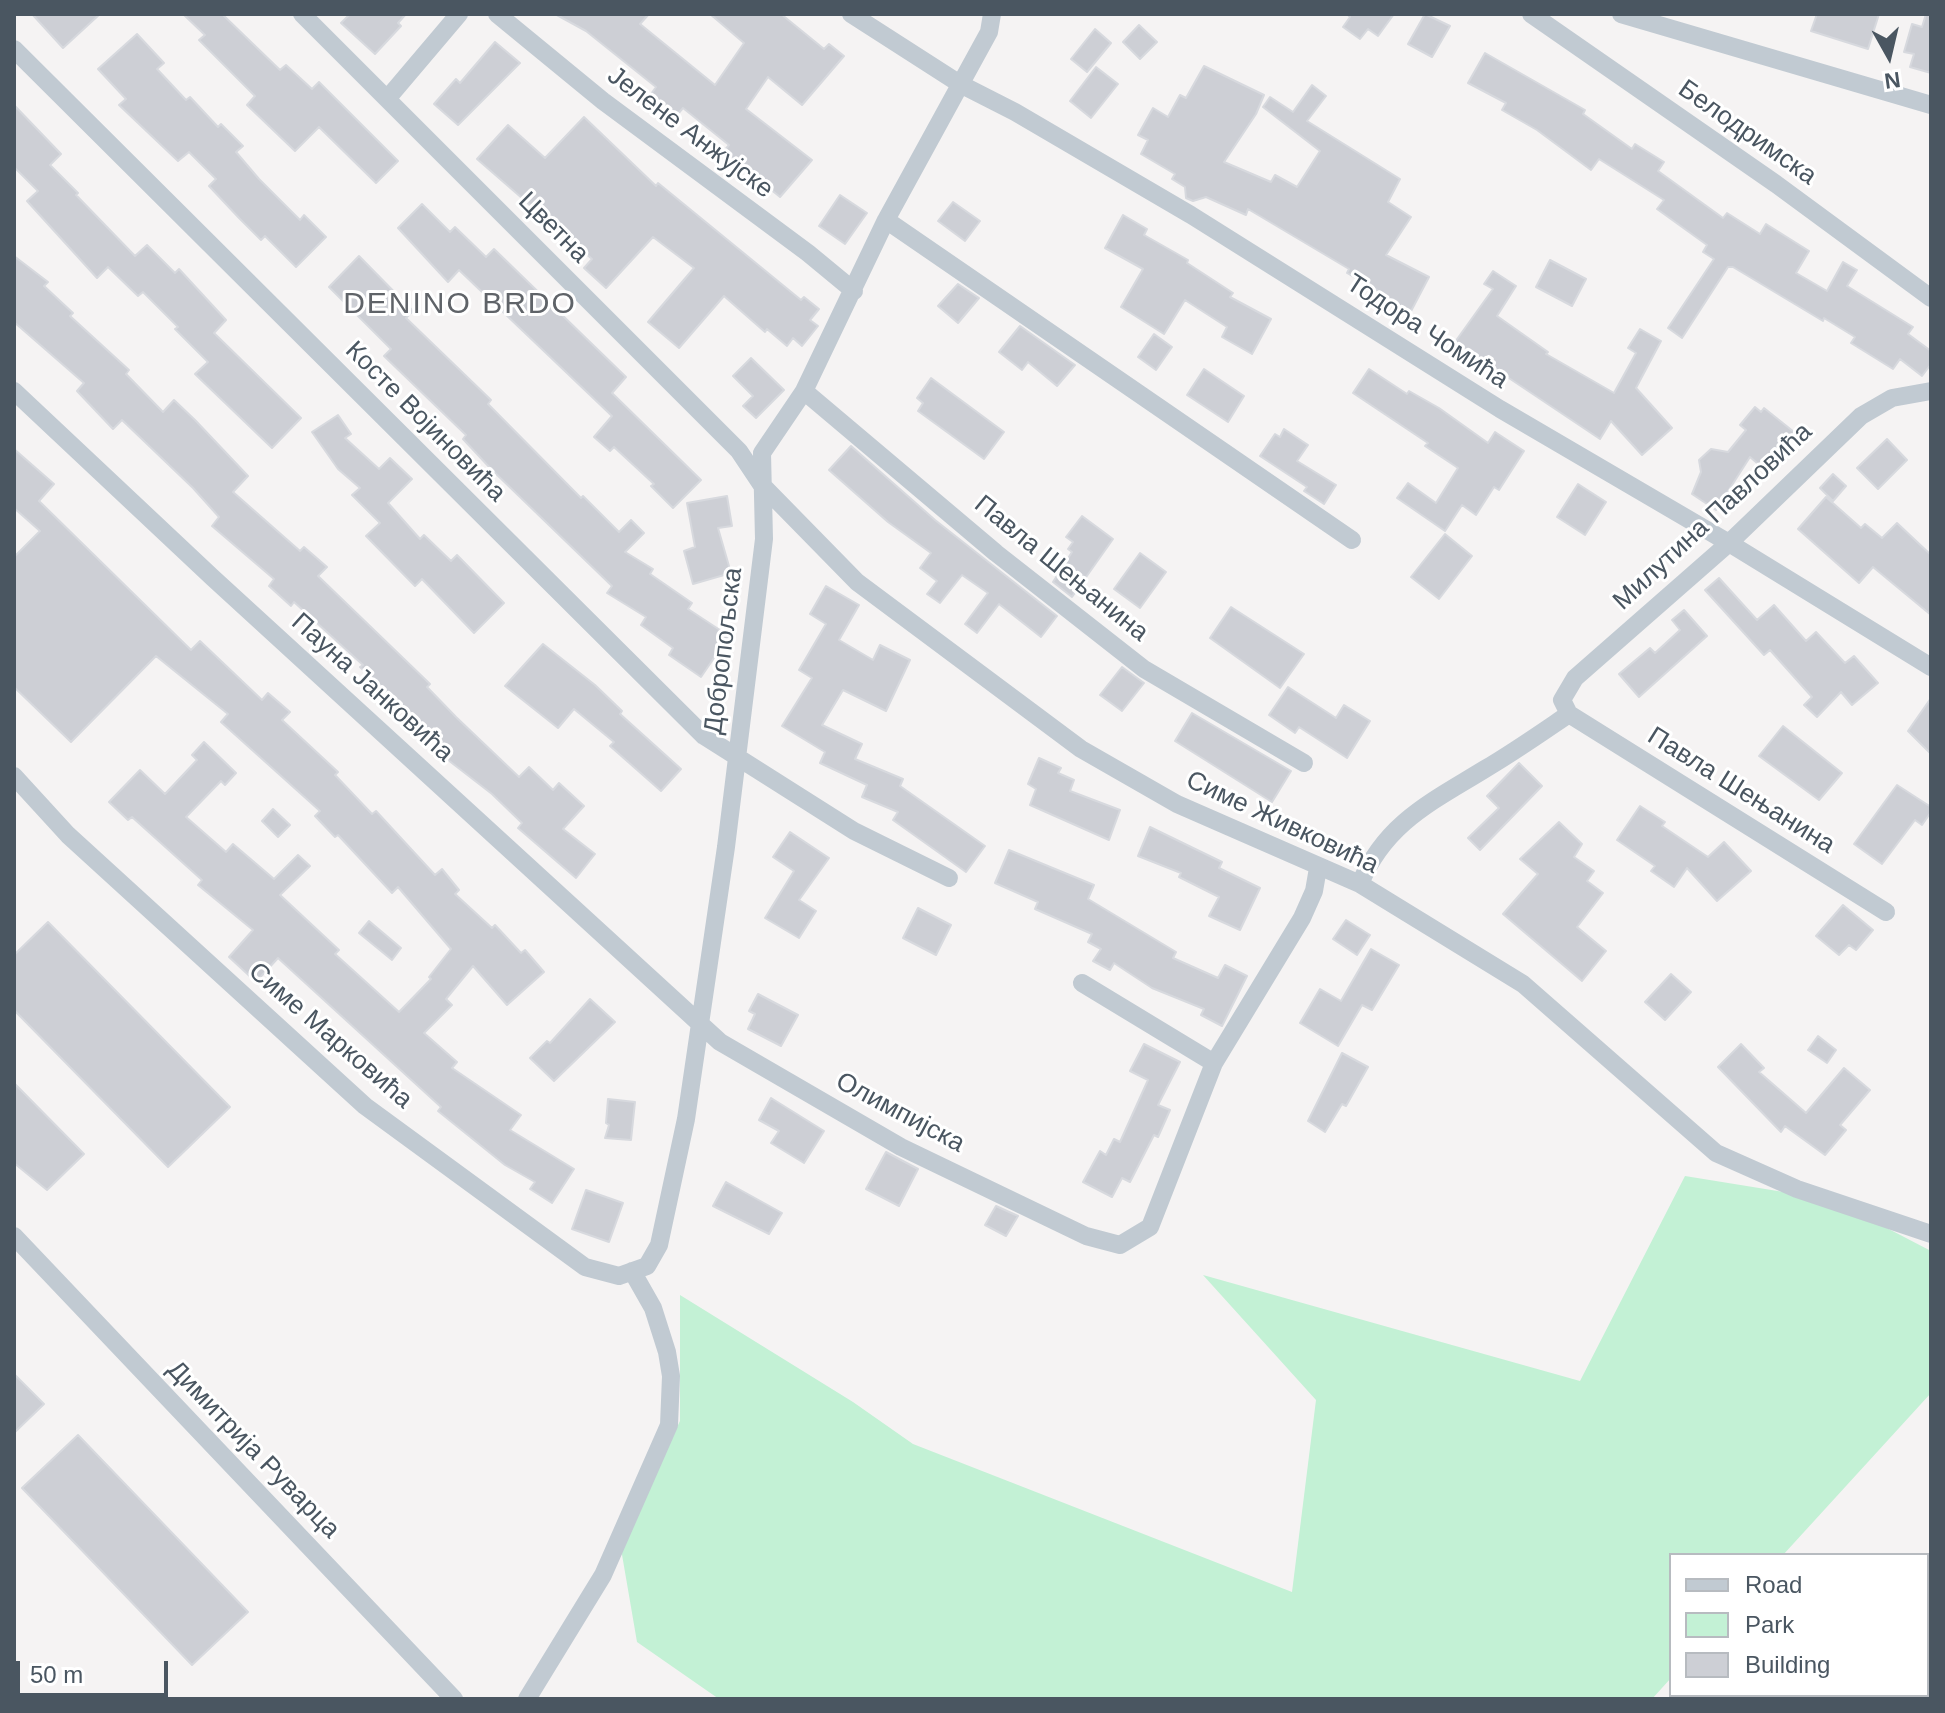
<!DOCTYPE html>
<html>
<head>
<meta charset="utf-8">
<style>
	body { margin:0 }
	#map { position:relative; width:1945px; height:1713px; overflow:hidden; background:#f5f3f3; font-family:Arial,sans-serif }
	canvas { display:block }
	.frame { position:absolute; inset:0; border:16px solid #4a5661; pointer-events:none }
	.legend { position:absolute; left:1669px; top:1553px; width:260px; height:144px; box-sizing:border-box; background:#fff; border:2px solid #b7bbc0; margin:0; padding:10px 14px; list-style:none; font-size:24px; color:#4a5661 }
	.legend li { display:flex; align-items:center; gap:16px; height:40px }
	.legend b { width:40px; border:2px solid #b7bbc0 }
	.north { position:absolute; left:1849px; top:16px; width:80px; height:80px; -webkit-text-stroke:6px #fff; paint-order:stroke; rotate:172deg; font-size:22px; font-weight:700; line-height:32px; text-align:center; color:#4a5661 }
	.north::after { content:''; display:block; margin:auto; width:28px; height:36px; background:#4a5661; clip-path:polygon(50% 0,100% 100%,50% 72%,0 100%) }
	.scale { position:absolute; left:16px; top:1661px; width:152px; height:36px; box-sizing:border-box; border:4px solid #4a5661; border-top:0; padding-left:10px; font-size:24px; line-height:28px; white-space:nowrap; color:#4a5661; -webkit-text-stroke:6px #fff; paint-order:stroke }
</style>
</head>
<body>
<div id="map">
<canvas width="1945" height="1713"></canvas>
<div class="frame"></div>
<ul class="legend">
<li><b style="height:10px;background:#c1cad2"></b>Road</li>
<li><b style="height:22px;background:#c3f1d5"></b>Park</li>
<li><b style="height:22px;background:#cdcfd5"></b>Building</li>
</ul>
<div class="north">N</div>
<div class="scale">50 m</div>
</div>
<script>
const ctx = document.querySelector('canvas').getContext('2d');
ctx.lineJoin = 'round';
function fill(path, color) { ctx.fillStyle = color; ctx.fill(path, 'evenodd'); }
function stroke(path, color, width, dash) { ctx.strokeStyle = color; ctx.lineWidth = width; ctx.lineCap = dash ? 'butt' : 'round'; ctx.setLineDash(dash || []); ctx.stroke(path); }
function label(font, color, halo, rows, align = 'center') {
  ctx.font = font + ' Arial,sans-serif'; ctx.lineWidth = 6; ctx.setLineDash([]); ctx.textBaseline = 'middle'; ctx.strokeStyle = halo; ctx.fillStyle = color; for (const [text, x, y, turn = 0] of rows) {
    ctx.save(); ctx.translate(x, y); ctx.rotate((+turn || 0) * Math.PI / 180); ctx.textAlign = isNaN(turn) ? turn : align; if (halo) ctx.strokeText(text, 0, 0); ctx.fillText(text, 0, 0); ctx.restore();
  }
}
fill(new Path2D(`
	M1685 1176 1833 1200 1931 1251V1393L1783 1555H1671V1678L1652 1699H719L637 1642 620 1543 680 1421V1295L853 1402 913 1444 1292 1592 1316 1400 1203 1275 1580 1381Z
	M1931 1634V1699H1868L1872 1695H1927V1638Z`), '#c3f1d5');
const building = new Path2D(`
	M32 14H100L63 48Z
	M183 14H222L280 70 286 65 312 89 319 82 398 161 376 183 319 127 295 151 247 105 255 96 199 40 205 35Z
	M350 14H406L398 23 401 26 375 54 341 23Z
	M555 14H649L640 24 715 85 744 43 710 14H781L824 49 829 44 844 56 802 105 768 77 746 109 812 160 780 197 724 151 729 145 683 108 677 115 651 94 656 87 586 31Z
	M1347 14H1394L1378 36 1368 29 1360 39 1343 27 1350 17Z
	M1425 14 1450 26 1432 57 1408 44Z
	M1817 14H1879L1868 49 1811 31Z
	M1926 14H1931V73L1910 67 1914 54 1904 52 1912 24 1922 27Z
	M1139 25 1157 42 1140 59 1123 42Z
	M1095 29 1111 43 1087 72 1071 59Z
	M137 34 164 63 157 69 186 100 190 97 218 127 221 124 243 146 236 152 259 179 300 220 304 215 326 237 296 267 265 236 261 240 239 218 209 186 216 179 189 152 178 161 119 105 126 99 98 69Z
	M495 42 520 63 458 125 434 104 456 79 460 83Z
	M1485 53 1585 110 1583 114 1632 149 1635 144 1664 162 1658 171 1723 218 1727 213 1760 234 1766 224 1809 251 1796 273 1827 291 1843 262 1857 270 1847 286 1913 327 1908 334 1931 351V364L1922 376 1900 359 1893 369 1851 343 1855 337 1824 318 1823 321 1733 267H1728L1682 338 1668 328 1714 259 1703 252 1707 245 1657 209 1664 200 1599 159 1591 170 1537 130 1502 110 1506 103 1468 83Z
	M1204 66 1264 95 1256 114 1224 162 1271 182 1275 175 1297 187 1320 151 1263 107 1270 97 1293 112 1312 85 1326 96 1307 121 1400 179 1388 202 1411 217 1386 255 1429 277 1409 315 1381 300 1384 294 1347 273 1349 269 1248 209 1246 215 1206 197 1193 201 1186 198 1185 187 1172 179 1175 174 1141 154 1148 140 1138 135 1153 108 1168 117 1180 95 1186 98Z
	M1096 67 1118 84 1091 118 1070 101Z
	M14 105 61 154 50 165 78 193 76 195 135 256 147 245 175 273 179 269 226 320 214 333 301 418 272 448 195 374 208 362 175 329 178 327 143 292 138 296 108 267 97 278 27 201 38 191 14 167Z
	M584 117 656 186 658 183 801 300 804 297 819 309 810 320 818 326 802 346 793 338 787 346 767 329 765 332 724 296 679 348 648 322 694 268 653 237 606 288 584 268 592 259 477 159 508 125 545 158Z
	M840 195 867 213 845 244 819 226Z
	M953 202 980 221 965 241 938 221Z
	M422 204 450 232 455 227 486 257 494 249 626 377 612 393 701 480 673 508 651 486 654 484 614 447 610 451 594 437 612 416 459 270 448 282 398 228Z
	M1123 215 1147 229 1144 235 1188 260 1187 263 1233 293 1230 297 1271 319 1252 354 1222 337 1227 327 1185 300 1164 334 1121 307 1143 269 1105 248Z
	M14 256 48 282 44 286 73 313 70 316 129 370 126 374 163 412 174 400 195 420 248 476 233 492 300 551 304 547 327 567 318 576 430 684 427 687 456 717 519 777 529 767 553 790 559 783 584 806 563 829 595 854 576 878 518 828 522 823 492 794 439 753 444 747 360 667 363 665 294 602 291 606 269 586 274 579 212 526 219 517 193 488 122 420 113 429 77 391 84 383 14 322Z
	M359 256 413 311 406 318 491 400 488 404 581 498 583 496 619 532 631 520 644 533 625 552 653 569 650 574 692 603 688 609 729 636 701 677 669 655 673 648 641 625 646 617 607 593 612 586 491 469 463 439 466 435 384 356 391 349 329 287Z
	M1550 260 1586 279 1572 306 1536 287Z
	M1493 271 1516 286 1497 316 1548 352 1546 354 1614 393 1636 353 1628 348 1640 329 1661 341 1636 388 1672 428 1642 455 1611 421 1600 439 1455 342 1493 289 1484 284Z
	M958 284 979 298 958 323 938 306Z
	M1020 326 1075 365 1057 386 1028 362 1022 370 999 352Z
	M1154 334 1172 347 1156 370 1138 357Z
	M751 358 784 390 756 418 743 406 753 396 733 376Z
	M1204 369 1244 396 1228 422 1187 395Z
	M1369 369 1407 394 1409 391 1439 408 1488 443 1495 432 1524 451 1499 490 1494 487 1476 515 1462 505 1445 531 1397 498 1408 483 1436 503 1458 468 1425 446 1428 443 1353 393Z
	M931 378 1004 432 984 459 918 411 923 403 917 398Z
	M1755 407 1761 412 1764 408 1794 432 1764 469 1750 457 1716 510 1692 494 1701 472 1699 460 1711 449 1728 452 1746 430 1740 425Z
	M338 415 351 434 345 438 379 469 390 458 412 479 388 503 420 539 424 535 451 561 457 555 504 603 474 633 422 579 415 586 366 536 380 523 352 495 360 488 338 469 312 432Z
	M1284 429 1308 445 1297 461 1336 485 1324 504 1304 491 1307 487 1260 456 1275 434 1280 437Z
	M1887 439 1907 460 1878 489 1857 468Z
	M851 446 935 520 1057 616 1041 637 999 604 977 633 965 624 988 593 962 575 940 603 927 594 937 581 920 568 931 553 888 522 829 470Z
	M14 449 54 484 39 501 191 650 200 641 262 700 268 693 290 712 282 720 338 772 335 775 372 814 376 811 435 875 442 869 459 890 455 894 492 928 495 925 521 953 525 950 544 972 507 1005 473 966 446 999 452 1005 424 1033 457 1062 452 1068 521 1115 510 1130 574 1169 552 1203 530 1189 535 1182 505 1165 438 1111 441 1107 278 958 256 982 229 957 253 930 198 885 202 880 132 817 128 820 109 802 140 770 165 794 197 760 192 755 204 742 236 773 225 785 221 781 186 817 226 852 233 844 274 879 298 855 310 866 280 895 339 950 335 954 399 1012 431 979 429 977 451 949 398 887 392 893 338 835 335 837 315 816 320 811 221 722 228 714 156 656 71 742 14 687V557L40 531 14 508Z
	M1833 474 1846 486 1833 501 1820 488Z
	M1578 484 1606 502 1585 535 1557 517Z
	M727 496 732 526 718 528 731 573 693 584 684 551 695 547 687 503Z
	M1826 497 1861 528 1865 524 1882 538 1897 523 1931 555V615L1873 567 1859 583 1798 529Z
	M1082 516 1113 539 1072 597 1053 582 1072 552 1068 549 1073 542 1066 537Z
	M1445 534 1472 556 1439 599 1411 577Z
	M1140 553 1166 572 1140 608 1114 589Z
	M1719 578 1757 620 1774 605 1806 641 1816 632 1845 663 1854 656 1878 683 1852 705 1841 692 1817 717 1804 705 1812 697 1770 650 1764 655 1705 590Z
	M826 586 859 605 839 640 873 660 880 645 910 660 886 711 843 690 822 725 862 744 855 759 903 779 900 786 985 846 966 872 893 820 898 812 862 797 867 785 820 763 825 752 782 726 812 678 799 670 826 624 810 614Z
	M1231 607 1304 654 1280 688 1210 638Z
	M1684 610 1707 636 1639 697 1619 674 1650 648 1655 653 1680 630 1672 620Z
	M543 644 595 685 622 711 620 714 681 769 661 791 610 746 614 742 574 709 558 728 505 686Z
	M1122 667 1144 683 1122 711 1100 695Z
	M1288 687 1336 718 1344 705 1370 721 1347 758 1299 727 1295 733 1269 715Z
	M1931 698V754L1908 731Z
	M1192 713 1291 771 1272 802 1175 741Z
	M1783 726 1842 773 1819 800 1759 756Z
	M1039 758 1061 768 1058 773 1074 780 1070 791 1120 810 1109 840 1030 805 1036 789 1028 784Z
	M1519 763 1542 786 1480 850 1468 838 1499 808 1487 796Z
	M1897 785 1931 807V812L1922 825 1915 820 1882 864 1854 844Z
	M1640 806 1665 822 1662 826 1708 857 1724 842 1751 871 1717 901 1687 868 1674 887 1651 871 1655 866 1617 840Z
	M273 809 290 825 278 837 262 821Z
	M1559 822 1582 844 1574 857 1594 871 1587 881 1603 893 1577 927 1606 951 1582 981 1503 914 1538 874 1520 859Z
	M1150 827 1222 862 1219 868 1260 888 1240 930 1209 916 1219 897 1179 877 1181 873 1138 856Z
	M790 832 829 858 799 900 816 911 799 938 765 918 794 871 773 857Z
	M1009 850 1094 885 1088 899 1176 952 1173 958 1218 978 1225 965 1247 976 1222 1026 1201 1015 1204 1009 1152 988 1114 963 1110 970 1093 961 1101 949 1088 942 1092 934 1035 909 1038 902 995 883Z
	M1843 905 1873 930 1856 950 1849 945 1839 955 1816 936Z
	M918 908 951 925 936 955 903 938Z
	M1346 920 1370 935 1357 955 1333 939Z
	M369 921 401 948 392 960 359 933Z
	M48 922 230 1107 168 1167 14 1010V955Z
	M1371 949 1399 965 1372 1010 1362 1005 1338 1046 1300 1023 1320 989 1341 1001Z
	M1671 974 1691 992 1665 1020 1645 1002Z
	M758 994 798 1015 781 1046 748 1029 755 1014 749 1011Z
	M590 999 615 1022 554 1081 530 1058 547 1041 550 1043Z
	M1818 1036 1836 1050 1827 1063 1808 1050Z
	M1144 1044 1180 1062 1158 1105 1170 1110 1158 1137 1154 1135 1130 1182 1122 1178 1112 1197 1083 1182 1100 1151 1106 1155 1114 1139 1120 1142 1148 1080 1130 1071Z
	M1741 1044 1764 1068 1759 1072 1806 1113 1844 1068 1870 1090 1840 1125 1846 1130 1825 1155 1785 1126 1781 1132 1718 1067Z
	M1342 1053 1368 1067 1346 1106 1342 1104 1325 1132 1308 1121Z
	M14 1083 84 1154 47 1190 14 1163Z
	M771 1098 824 1131 804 1163 771 1143 779 1131 759 1120Z
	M608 1099 635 1102 631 1140 605 1138 609 1125 606 1123Z
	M886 1152 918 1169 899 1206 866 1189Z
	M726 1182 782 1213 769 1234 713 1206Z
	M586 1190 623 1203 609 1242 572 1229Z
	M996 1206 1018 1216 1006 1236 985 1225Z
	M14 1374 44 1404 14 1433Z
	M78 1435 248 1612 192 1665 22 1488Z`);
fill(building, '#cdcfd5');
stroke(building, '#d7d9de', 2);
stroke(new Path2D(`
	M302 14 739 451 761 484 857 582 1081 749 1177 804 1360 884 1523 984 1716 1153 1797 1189 1931 1234
	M497 14 603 101 808 253 854 291
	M851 14 960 84 1015 112 1191 215 1500 409 1729 543 1931 667
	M1531 14 1776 184 1931 298
	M1621 14 1931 105
	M14 49 704 736 854 831 949 878
	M387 99 459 14
	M886 220 1352 540
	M14 391 213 578 720 1042 901 1147 1086 1236 1120 1245 1150 1227 1214 1063 1302 918 1314 891 1318 868
	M804 391 996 553 1144 669 1304 763
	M1569 714 1562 700 1575 678 1729 543 1861 416 1892 398 1931 391
	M1569 714 1886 912
	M14 776 68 835 365 1106 585 1267 619 1276 647 1266 659 1245 686 1119 726 847 764 539 762 453 804 391 886 220 989 32 992 14
	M1360 884C1385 823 1433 801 1485 769 1514 752 1541 733 1569 714
	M1082 983 1214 1063
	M14 1236 454 1699
	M527 1699 603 1575 669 1425 671 1376 667 1352 653 1308 632 1271`), '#c1cad2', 18);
label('26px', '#4a5661', '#fff', [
	["Јелене Анжујске",690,133,37],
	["Белодримска",1747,133,35],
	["Цветна",553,228,45],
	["Тодора Чомића",1427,332,33],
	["Косте Војиновића",425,422,45],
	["Милутина Павловића",1713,517,-43],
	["Павла Шењанина",1061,569,39],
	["Добропољска",724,651,-83],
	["Пауна Јанковића",372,688,42],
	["Павла Шењанина",1741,791,32],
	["Симе Живковића",1282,823,25],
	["Симе Марковића",330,1036,41],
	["Олимпијска",900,1113,28],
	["Димитрија Руварца",253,1450,46]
]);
ctx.letterSpacing = '2px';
label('30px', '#5f6368', '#fff', [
	["DENINO BRDO",460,305]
]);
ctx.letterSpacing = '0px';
</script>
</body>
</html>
